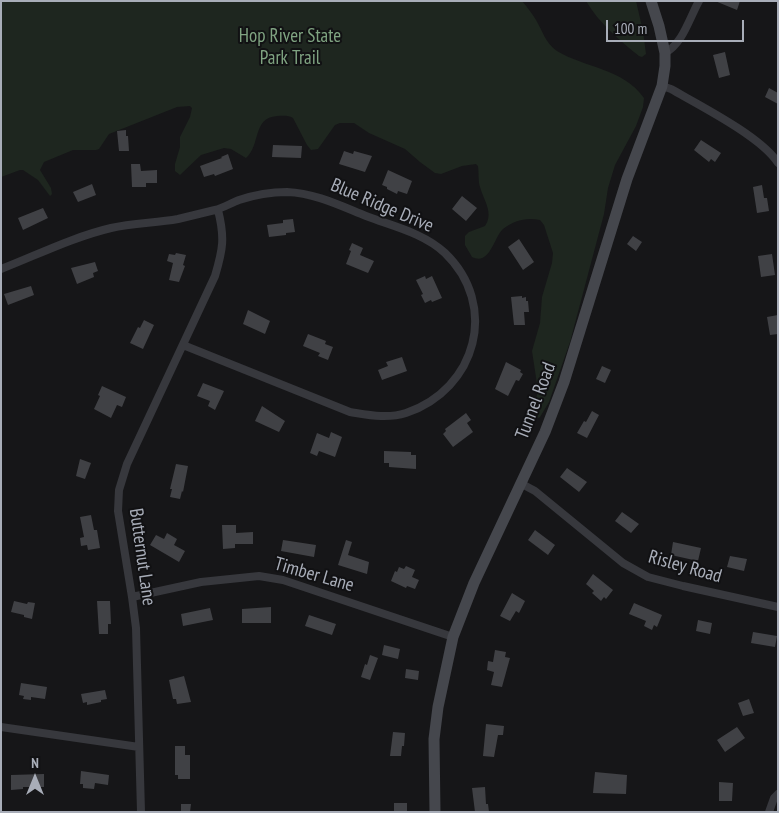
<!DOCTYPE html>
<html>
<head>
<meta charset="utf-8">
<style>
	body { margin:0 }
	#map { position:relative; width:779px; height:813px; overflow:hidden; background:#161618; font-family:"PT Sans Narrow",sans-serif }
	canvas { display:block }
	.frame { position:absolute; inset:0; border:2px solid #a8adb8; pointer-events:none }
	.north { position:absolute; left:10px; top:753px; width:50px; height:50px; -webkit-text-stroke:4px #111113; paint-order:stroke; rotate:0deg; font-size:14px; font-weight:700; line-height:20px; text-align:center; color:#a8adb8 }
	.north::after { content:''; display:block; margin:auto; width:18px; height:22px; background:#a8adb8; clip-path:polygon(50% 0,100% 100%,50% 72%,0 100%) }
	.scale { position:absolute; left:606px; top:20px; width:138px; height:22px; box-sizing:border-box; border:2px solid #a8adb8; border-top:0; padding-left:6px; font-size:15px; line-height:18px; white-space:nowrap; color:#a8adb8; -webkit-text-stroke:4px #111113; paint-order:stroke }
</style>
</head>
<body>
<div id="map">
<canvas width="779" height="813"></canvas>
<div class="frame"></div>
<div class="north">N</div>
<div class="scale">100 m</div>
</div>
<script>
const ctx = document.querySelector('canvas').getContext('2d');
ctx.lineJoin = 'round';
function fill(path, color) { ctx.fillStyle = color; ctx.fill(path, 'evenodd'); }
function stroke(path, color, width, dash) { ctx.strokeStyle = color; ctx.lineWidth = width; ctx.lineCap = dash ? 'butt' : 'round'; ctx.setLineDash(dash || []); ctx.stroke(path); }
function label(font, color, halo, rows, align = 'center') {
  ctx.font = font + ' "PT Sans Narrow",sans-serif'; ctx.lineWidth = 4; ctx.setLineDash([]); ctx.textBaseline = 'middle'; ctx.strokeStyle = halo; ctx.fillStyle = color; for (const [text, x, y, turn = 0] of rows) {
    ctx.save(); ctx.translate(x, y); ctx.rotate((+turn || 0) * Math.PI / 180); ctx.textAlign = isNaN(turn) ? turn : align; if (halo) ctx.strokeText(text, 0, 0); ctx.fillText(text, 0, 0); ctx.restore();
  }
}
fill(new Path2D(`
	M1 1H522C527 7 532 13 536 20 542 30 546 44 557 51 585 68 623 68 644 98L643 107 636 126 615 165 608 188 604 214 570 342 549 402 540 417 534 420 531 414 537 395V384L532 351 540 323 542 297 552 263 553 253 544 225 540 220C527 217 514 220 503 229 494 237 490 266 472 257L465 245V236L469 232 485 226C494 213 484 201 480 187 478 181 479 173 478 166L476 164 462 166 441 174 435 173 420 162 405 149 369 133 354 123H340L335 125 318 149 311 150 307 145 293 118C288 115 283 116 277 116 252 118 261 145 246 158L231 149 224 148 201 155 180 175 175 171V164L180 147V137L190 117 192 108 190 106 177 107 109 134 99 149 96 150H73L44 162 40 170 51 188 52 194 50 196 38 180 23 170H20L1 177Z
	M586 1H636L643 31 646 54 642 57 639 56C619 40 599 23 586 1Z`), '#1e261f');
fill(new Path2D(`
	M715 1H740L737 10Z
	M725 52 730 75 719 78 713 55Z
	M769 88 778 93V104L765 97Z
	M126 130V136H128L129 151H119L117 131Z
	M701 140 721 153 715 162 711 159 709 162 694 150Z
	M273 145 302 146 301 158 272 157Z
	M344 151 353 154 354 151 372 156 365 172 339 164Z
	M228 154 233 169 215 176 214 174 204 177 200 166 222 158 221 157Z
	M131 164H140L141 171 157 170V183H146V187H132Z
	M388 170 412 181 407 194 398 191 397 194 387 189V187L382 185Z
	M92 184 96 195 78 202 73 192Z
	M762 185 764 198H767L769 211 757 213 753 187Z
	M462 196 477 208 466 221 452 209Z
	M43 208 48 218 23 230 18 218Z
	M293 219 295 232 286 233V235L269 237 267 225 283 223V220Z
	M633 236 642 242 636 251 627 244Z
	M519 239 534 262 523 270 508 247Z
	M352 243 363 248 360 255 374 261 368 273 346 264 351 251 349 250Z
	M176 253 186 255 183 265 185 266 179 282 169 280 173 263 167 261 169 254 175 255Z
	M772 254 775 275 761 277 758 256Z
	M95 262 98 271 93 273 94 277 77 284 71 268Z
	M425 276 426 279 432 276 442 298 432 302 431 300 425 303 421 295 423 294 416 280Z
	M31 286 34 295 8 305 4 294Z
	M522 296V298L526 297V301H528L529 312H524L525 325H514L511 297Z
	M248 310 270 321 265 334 243 324Z
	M778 315V334L770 335 767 317Z
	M144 320 154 325 143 349 130 343 138 327 140 328Z
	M308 334 326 341 325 344 333 347 328 360 318 356 320 353 303 346Z
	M402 357 407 371 382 380 378 370 388 366 386 362Z
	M506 362 521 370 520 372 523 374 519 381 516 380 508 396 495 389Z
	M602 366 611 370 605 383 596 379Z
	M203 383 224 391 215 410 208 406 210 401 197 396Z
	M102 386 126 397 122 407 117 405 111 418 94 409 100 396 98 395Z
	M262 406 285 421 279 432 255 421Z
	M592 411 599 415 587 438 577 433 584 421 586 422Z
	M466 413 471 420 467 423 473 432 453 447 443 434 446 431 445 429Z
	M331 432 342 437 335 457 319 451 317 456 310 453 317 433 329 438Z
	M384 451 411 452V455H416V469L389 467V463H384Z
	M80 459 91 463 85 479 76 476Z
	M176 464 188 466 183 492 182 491 180 499 170 497 172 489H170Z
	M567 468 587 482 579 492 560 477Z
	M622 512 639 524 631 533 615 521Z
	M91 515 94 530H97L100 548 88 550 87 545 81 546 80 538 84 537 80 517Z
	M222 525H236V533L253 532V544H235V548L223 549Z
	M535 530 555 545 548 555 528 540Z
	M167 533 177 539 174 545 185 551 179 562 150 545 156 535 164 539Z
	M283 540 316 545 314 557 281 551Z
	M346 540 352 542 348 555 369 562 367 574 338 565Z
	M673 542 701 548 698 561 671 555Z
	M730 556 747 559 744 571 727 567Z
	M406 566 415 570 412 577 419 580 415 589 407 586 406 588 391 581 395 571 397 572 399 567 404 569Z
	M593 574 613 590 606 599 604 597 601 601 592 593 594 591 586 584Z
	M512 593 525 601 519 613 516 611 510 621 500 616Z
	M14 601 27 604 28 602 35 603 32 619 24 617V615L11 612Z
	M97 601H110L111 624H108V634H99Z
	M634 603 662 615 657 627 654 625 652 630 644 626 646 621 629 614Z
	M271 607V623H242V609Z
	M210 608 213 620 183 626 181 614Z
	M309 615 336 624 332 635 305 626Z
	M698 620 712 623 710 634 696 631Z
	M753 632 777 636 775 647 751 643Z
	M384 645 400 649 398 659 382 655Z
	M495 650 506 652 505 657 510 658 502 687 491 685 494 672 487 670 488 661 493 662Z
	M370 655 378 658 370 680 361 677 365 664 367 665Z
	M406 669 419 671 418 680 405 678Z
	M184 676 191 702 177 704 176 699H173L169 680Z
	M21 683 47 687 45 699 31 697V700L23 699 24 696 19 695Z
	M105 690 107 699 101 700V702L87 705V702L83 703 81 694Z
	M749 699 754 713 743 716 738 703Z
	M486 724 504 726 503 735H498L494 757 483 756Z
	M737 727 745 738 725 752 717 740Z
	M393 732 405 733 404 746H402L401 756H390Z
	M175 746H185V755H190V779H178V775H175Z
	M81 771 109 775 108 785 95 783 94 789 83 788V784H80Z
	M595 772 627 775 626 794 593 793Z
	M44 774V787H23V789L11 790V775Z
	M719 782 733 783 732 801H719Z
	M485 787 486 804H488L489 812H475L472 788Z
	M394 803H407V812H394Z
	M181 804H191L190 812H181Z`), '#404145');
stroke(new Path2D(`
	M665 53C683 43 689 19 699 1
	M662 86 671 89C699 105 762 137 778 163
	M1 269C37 255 73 237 111 228 133 223 156 223 178 219 190 216 203 213 215 210 223 208 231 203 239 200 254 195 272 192 287 192 315 193 341 206 366 216 392 226 424 233 445 253 499 305 477 389 406 413 387 419 369 415 350 412L183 345
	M520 483 535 491 623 563 648 577 683 586 778 607
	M132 597 201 582 259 576 283 580 453 637
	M1 727 139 747
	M141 812 136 628 132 597 118 511 119 490 127 464 215 276C223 249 225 238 218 210
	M769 812 774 798 778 794`), '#37383d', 8);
stroke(new Path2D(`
	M435 812 434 739 438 707 453 637 474 583 545 432 564 382 627 179 662 86 665 66V53L659 26 651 1`), '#45474d', 11);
label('19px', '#7fa381', '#111113', [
	["Hop River State",290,37],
	["Park Trail",290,59]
]);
label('19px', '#a8adb8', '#111113', [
	["Blue Ridge Drive",382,206,23],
	["Tunnel Road",536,401,-69],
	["Butternut Lane",142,557,82],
	["Risley Road",685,567,16],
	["Timber Lane",314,575,16]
]);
</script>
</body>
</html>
